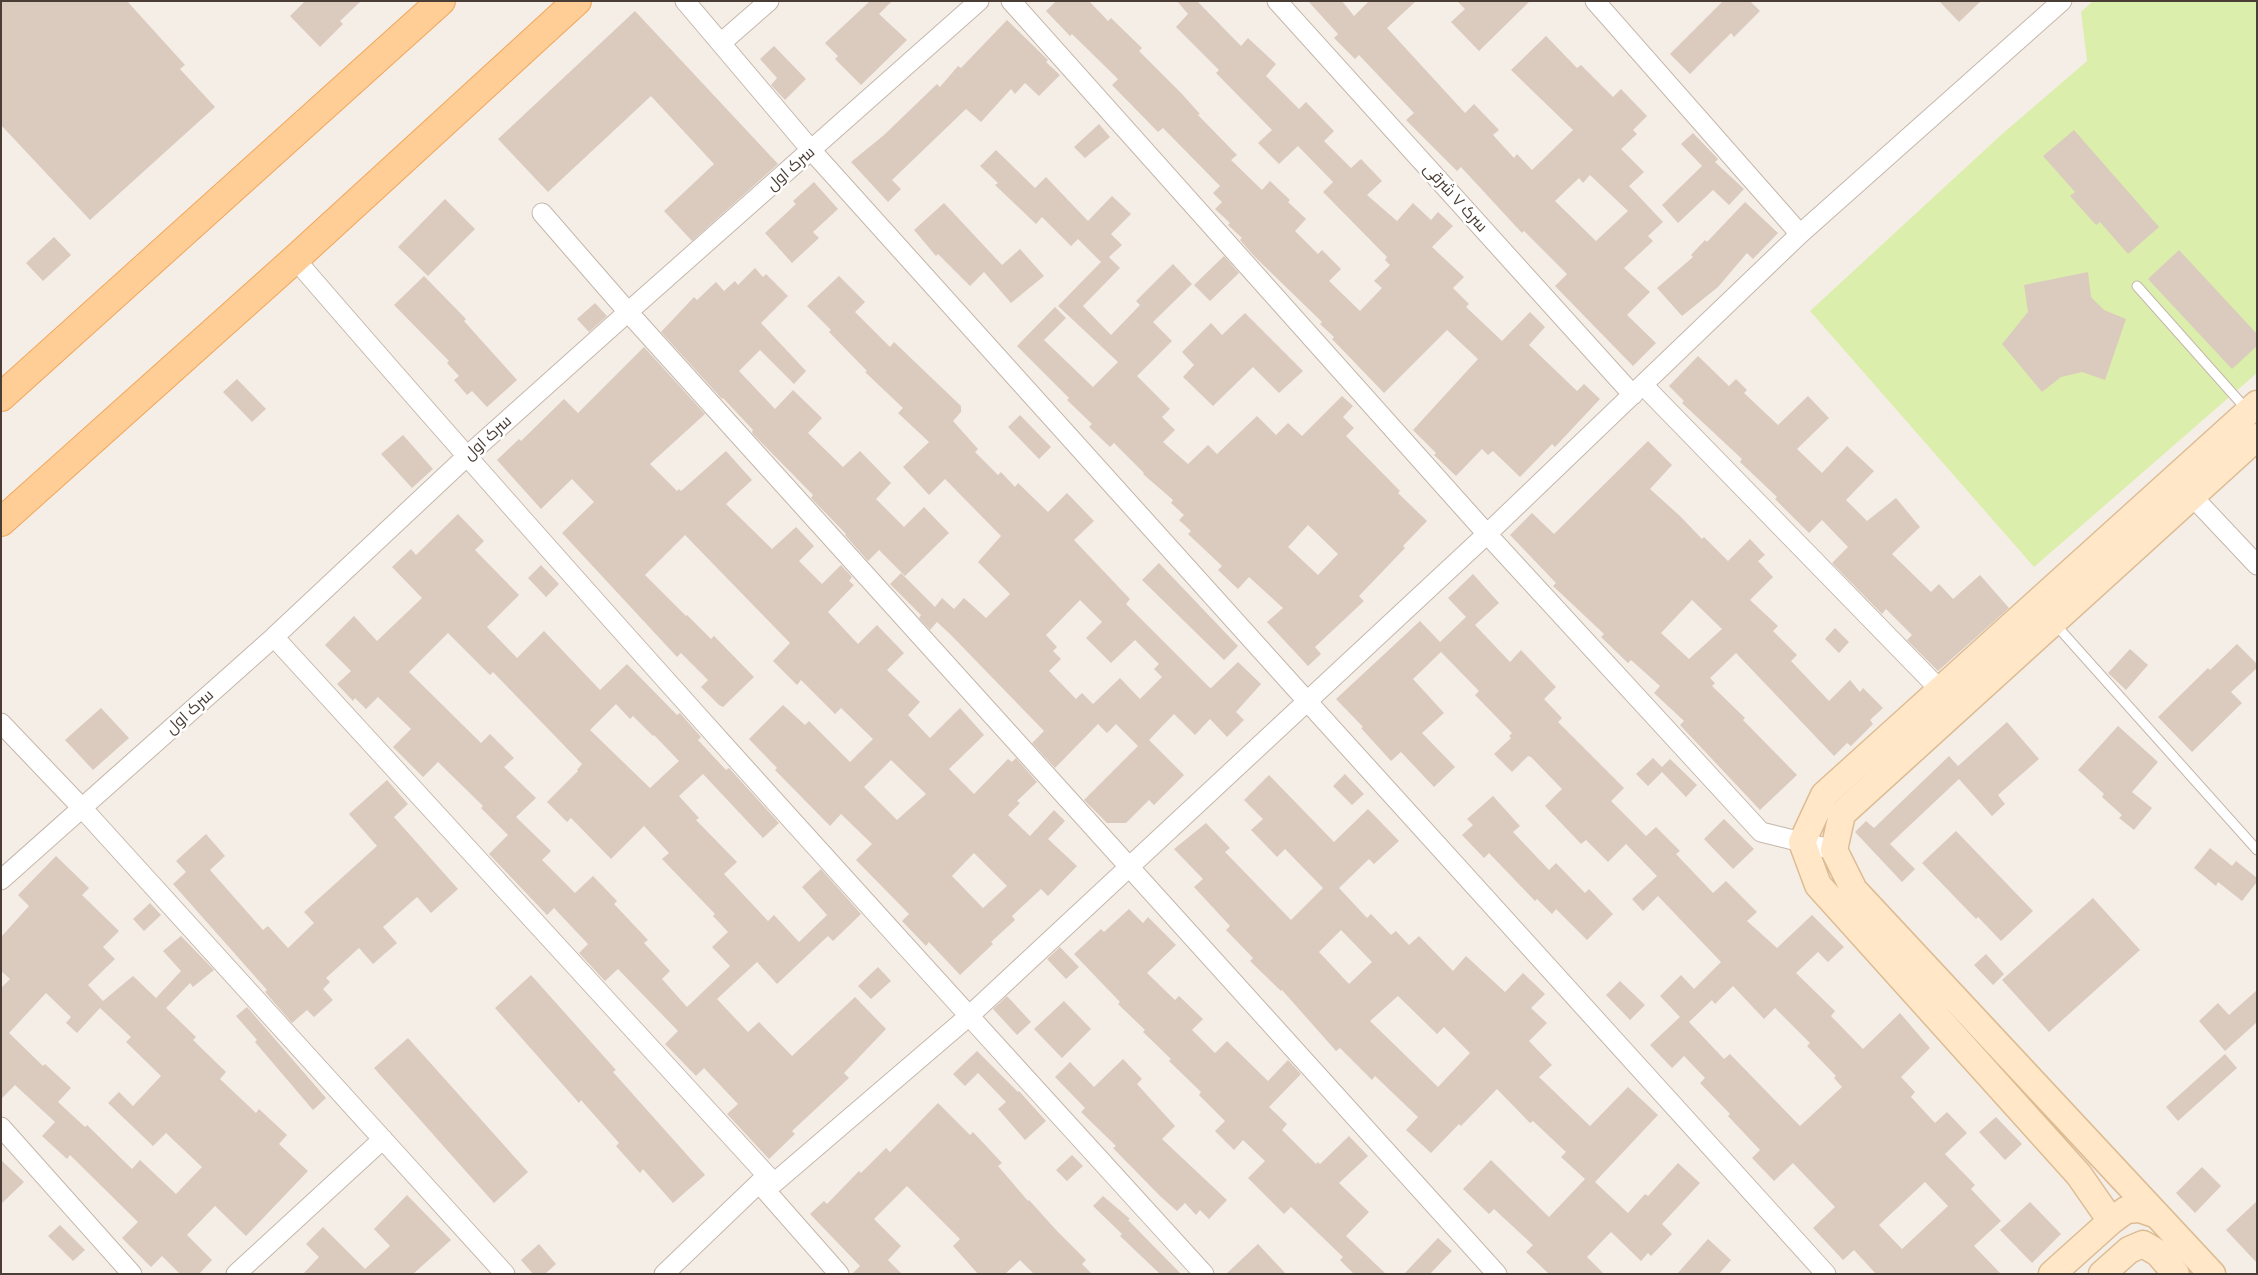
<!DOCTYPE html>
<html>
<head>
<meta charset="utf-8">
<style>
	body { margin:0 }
	#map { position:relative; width:2258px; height:1275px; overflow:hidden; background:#f5eee7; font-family:"Fira Sans Condensed",sans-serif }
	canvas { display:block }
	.frame { position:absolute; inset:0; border:2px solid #493d35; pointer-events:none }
</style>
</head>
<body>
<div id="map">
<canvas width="2258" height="1275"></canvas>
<div class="frame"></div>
</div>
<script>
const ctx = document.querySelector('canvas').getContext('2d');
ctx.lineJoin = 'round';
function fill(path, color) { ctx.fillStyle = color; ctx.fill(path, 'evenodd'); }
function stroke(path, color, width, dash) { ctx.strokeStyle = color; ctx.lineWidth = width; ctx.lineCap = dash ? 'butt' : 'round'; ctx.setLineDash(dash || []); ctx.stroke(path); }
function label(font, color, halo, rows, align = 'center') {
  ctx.font = font + ' "Fira Sans Condensed",Cairo,sans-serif'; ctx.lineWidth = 5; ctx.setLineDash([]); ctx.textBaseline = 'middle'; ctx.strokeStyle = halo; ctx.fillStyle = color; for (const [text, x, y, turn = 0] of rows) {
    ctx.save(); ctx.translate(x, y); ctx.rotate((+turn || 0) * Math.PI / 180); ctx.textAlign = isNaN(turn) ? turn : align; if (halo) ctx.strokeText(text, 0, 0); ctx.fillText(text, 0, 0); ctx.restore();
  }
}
fill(new Path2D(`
	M2093 1H2257V373L2034 567 1810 311 2001 135 2087 61 2081 12Z`), '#dceeac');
fill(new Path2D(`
	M1 1H127L185 65 180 69 215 107 90 220 1 125Z
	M305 1H361L340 21 343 24 320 47 290 16Z
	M870 1H892L879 14 907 40 861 85 835 59 838 56 825 43Z
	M1056 1H1089L1108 21 1111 18 1142 48 1139 51 1182 94 1200 114 1198 115 1237 155 1231 160 1262 190 1270 181 1290 200 1288 202 1306 219 1295 231 1318 254 1322 250 1341 269 1329 281 1360 311 1382 288 1374 281 1390 265 1385 260 1387 257 1323 192 1333 182 1298 146 1279 164 1258 143 1272 130 1216 73 1219 70 1176 27 1188 14 1177 1H1197L1241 46 1248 38 1276 64 1266 76 1299 109 1306 102 1334 131 1324 141 1351 168 1361 159 1382 181 1367 195 1397 221 1413 203 1431 220 1438 212 1453 226 1432 247 1464 277 1453 288 1469 304 1466 307 1502 341 1530 312 1545 327 1529 345 1577 391 1584 384 1600 399 1555 447 1552 444 1520 477 1493 451 1488 455 1482 449 1456 476 1434 455 1436 453 1413 430 1478 359 1447 330 1384 393 1332 339 1334 337 1320 324 1322 322 1255 257 1240 240 1242 238 1228 225 1230 223 1215 209 1222 202 1213 193 1220 186 1163 128 1158 132 1112 85 1118 79 1072 34 1070 36 1046 11Z
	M1308 1H1342L1354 16 1369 1H1416L1387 28 1465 113 1474 104 1499 130 1493 135 1514 158 1517 154 1532 170 1573 130 1511 70 1546 36 1577 68 1581 65 1613 97 1621 89 1647 116 1633 130 1637 134 1621 149 1644 172 1629 186 1663 222 1648 236 1653 241 1624 268 1650 292 1627 315 1656 343 1633 366 1555 286 1567 274 1524 231 1522 233 1461 167 1457 171 1406 120 1414 113 1359 55 1355 59 1334 38 1338 34ZM1590 175 1628 211 1596 241 1555 201 1579 178 1583 183Z
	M1457 1H1530L1479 51 1451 22 1465 9Z
	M1723 1H1750L1760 11 1734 37 1731 33 1690 74 1670 54Z
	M1939 1H1981L1959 22Z
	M635 11 778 164 692 241 664 211 714 164 651 96 548 192 498 139Z
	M1007 20 1048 60 1046 62 1060 75 1039 96 1025 83 1015 94 1011 89 981 122 966 109 892 180 901 189 888 202 851 162 884 135 937 84 940 87 958 66 961 68Z
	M774 46 806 79 785 100 771 85 777 78 760 59Z
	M1099 124 1110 137 1085 158 1074 147Z
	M2074 130 2159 227 2128 254 2100 222 2096 225 2070 196 2075 192 2043 156Z
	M1693 133 1718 159 1715 162 1744 189 1729 205 1713 190 1678 223 1662 205 1702 166 1681 144Z
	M996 150 1035 188 1046 177 1088 221 1112 196 1131 214 1111 234 1122 245 1109 257 1120 268 1083 306 1111 335 1140 305 1136 301 1173 264 1192 284 1153 322 1172 341 1137 376 1170 409 1162 417 1175 430 1163 442 1188 464 1208 445 1217 454 1257 416 1276 435 1288 423 1302 436 1342 396 1353 406 1343 417 1354 428 1346 436 1400 491 1398 493 1427 521 1403 546 1405 548 1359 596 1364 601 1315 647 1321 654 1308 666 1267 622 1283 608 1249 577 1238 589 1218 570 1222 566 1188 534 1191 531 1179 520 1184 515 1171 503 1173 500 1143 474 1144 473 1114 443 1110 447 1089 427 1092 424 1067 400 1069 398 1017 346 1055 307 1066 318 1044 340 1093 387 1118 362 1058 306 1101 262 1078 239 1071 246 1042 217 1036 224 995 185 998 183 980 166ZM1308 525 1338 554 1318 575 1288 547Z
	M814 182 838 209 813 232 819 238 792 263 765 233 796 204 793 201Z
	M445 199 475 229 428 276 398 247Z
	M1745 202 1778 233 1753 259 1747 253 1718 287 1682 316 1657 288 1693 257 1691 255 1705 240 1707 242Z
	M944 203 1002 265 1020 249 1044 276 1011 303 984 272 970 286 938 254 936 256 914 230Z
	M54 237 71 255 43 281 26 263Z
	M2179 250 2257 334V346L2232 369 2148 279Z
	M1224 256 1239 273 1210 301 1194 285Z
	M755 268 763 277 766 274 788 296 761 323 806 371 794 384 760 350 739 371 775 409 793 390 822 418 808 433 843 467 860 451 891 483 876 499 904 527 924 507 949 533 905 576 879 550 868 561 845 535 846 534 811 498 813 495 753 434 752 432 753 430 723 398 722 399 661 332 694 297 697 300 716 282 724 291 735 281 738 285Z
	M2088 272 2091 297 2104 310 2126 319 2105 380 2082 372 2061 377 2042 392 2002 344 2028 312 2024 285Z
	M424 276 466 319 464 321 517 380 487 407 472 391 467 395 454 380 459 376 447 363 449 361 394 305Z
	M839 276 865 302 855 312 890 347 894 342 961 406V412L953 421 978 449 975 452 998 475 1001 472 1015 487 1018 483 1048 512 1067 493 1094 521 1074 540 1130 599 1126 604 1209 687 1211 688 1238 662 1261 684 1236 712 1244 720 1227 737 1210 719 1195 735 1174 714 1149 740 1184 775 1154 805 1149 800 1126 823H1107L1084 800 1138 746 1116 724 1107 733 1098 724 1055 768 1032 743 1044 731 950 634 937 622 930 630 919 618 921 615 890 584 901 573 935 607 942 598 954 609 964 598 986 618 1010 594 978 562 1001 536 945 479 929 495 903 467 929 442 898 413 903 408 865 372 867 371 829 332 831 330 807 306ZM1080 600 1102 622 1086 638 1111 663 1135 640 1159 664 1154 669 1162 677 1140 699 1120 678 1093 704 1082 693 1076 699 1049 671 1061 659 1053 651 1057 647 1046 635Z
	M595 303 607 316 589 332 577 319Z
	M1245 313 1303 371 1279 393 1253 367 1213 406 1183 377 1194 365 1182 352 1211 323 1222 335Z
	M644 347 705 414 650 464 677 491 679 489 681 491 726 451 752 480 726 504 772 549 796 527 814 546 799 561 822 584 841 565 852 577 849 581 854 585 828 612 858 644 877 625 904 653 887 670 920 702 908 715 930 738 960 708 984 735 949 769 974 794 1008 759 1012 762 1016 758 1037 782 1017 801 1020 803 1008 815 1030 836 1054 810 1065 821 1048 839 1077 866 1048 896 1041 889 1012 916 1015 920 991 942 993 944 960 975 929 942 926 946 902 921 909 914 856 860 872 844 841 814 830 826 775 770 777 768 749 739 783 705 805 725 809 721 850 762 873 739 841 708 835 714 801 680 797 685 773 661 790 643 685 535 645 575 686 616 687 615 711 639 714 636 754 677 723 707 719 705 701 687 708 680 681 653 677 657 562 533 594 502 572 479 541 509 497 460 519 439 521 441 564 399 578 413ZM891 760 926 794 897 820 864 787ZM974 853 1007 886 983 908 952 876Z
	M1698 356 1729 386 1736 379 1747 390 1744 393 1778 425 1808 396 1829 418 1797 449 1822 473 1847 446 1874 471 1846 500 1867 521 1896 498 1920 527 1892 554 1931 592 1939 584 1953 599 1980 575 2009 608 1938 671 1907 640 1912 635 1886 609 1882 614 1832 563 1848 547 1822 520 1809 533 1775 499 1777 497 1740 462 1742 459 1682 403 1684 401 1669 386Z
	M237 379 266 409 252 422 223 392Z
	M1020 415 1051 447 1039 459 1008 427Z
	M403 435 433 469 412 488 381 454Z
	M1648 441 1672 465 1650 489 1680 516 1702 539 1704 537 1728 561 1750 539 1765 555 1758 561 1773 577 1750 600 1778 626 1773 631 1797 655 1791 661 1829 701 1850 680 1860 692 1863 688 1883 708 1870 720 1873 724 1851 746 1847 743 1834 756 1736 653 1710 678 1715 683 1712 686 1745 718 1743 720 1797 775 1760 810 1680 725 1684 721 1654 693 1660 686 1631 660 1628 663 1601 637 1604 634 1553 586 1556 583 1510 535 1532 513 1554 534ZM1692 600 1722 629 1689 659 1661 633Z
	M458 514 484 541 475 550 519 595 487 627 517 658 544 631 600 690 627 664 677 715 680 713 701 737 698 740 726 770 729 768 779 823 763 838 703 774 679 796 699 818 696 820 737 862 724 874 768 921 774 915 799 942 827 915 802 887 821 869 861 914 833 941 828 936 777 984 757 962 717 999 748 1032 759 1022 792 1056 855 997 886 1029 844 1073 849 1078 792 1131 795 1134 769 1159 727 1114 738 1104 704 1068 696 1076 665 1044 678 1031 618 969 605 981 579 953 588 944 554 908 547 915 489 854 508 835 481 808 483 806 438 762 423 777 393 747 411 729 378 697 366 709 355 698 353 701 337 684 351 671 325 645 354 616 377 641 422 598 392 567 411 549 416 555ZM448 633 490 675 493 672 582 764 577 770 578 771 547 802 567 822 571 818 611 859 644 826 669 853 662 859 715 914 713 916 728 932 712 947 730 966 687 1007 662 979 670 971 644 943 648 940 614 904 617 901 593 876 575 893 542 860 551 851 516 817 536 798 504 767 514 758 490 734 481 743 409 672ZM616 704 630 719 633 716 653 736 654 735 679 761 650 788 590 730Z
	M1159 563 1238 646 1224 660 1142 580Z
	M541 565 559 584 546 597 528 578Z
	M1473 574 1499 603 1475 625 1510 662 1521 650 1556 687 1544 699 1562 718 1558 722 1624 788 1611 801 1646 836 1656 827 1680 851 1676 854 1713 893 1726 881 1757 912 1747 921 1777 948 1812 915 1844 947 1828 962 1818 952 1796 973 1835 1011 1831 1016 1863 1049 1900 1013 1930 1048 1901 1077 1915 1092 1911 1097 1935 1123 1947 1112 1967 1133 1945 1154 1975 1185 1971 1189 2001 1221 1974 1246 2001 1274H1876L1854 1250 1843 1260 1813 1228 1835 1207 1793 1163 1774 1181 1752 1158 1760 1150 1728 1116 1730 1114 1700 1083 1705 1078 1684 1056 1672 1068 1650 1045 1680 1017 1660 996 1681 975 1694 989 1721 962 1658 896 1643 911 1632 899 1657 876 1626 844 1608 862 1586 840 1581 844 1545 806 1562 789 1531 757 1528 756 1512 772 1494 754 1511 738 1509 736 1512 733 1475 695 1479 691 1441 652 1413 679 1444 713 1422 733 1455 767 1434 787 1401 752 1391 761 1361 728 1363 727 1336 699 1420 621 1440 642 1466 617 1448 598ZM1733 986 1764 1019 1775 1008 1810 1043 1807 1046 1836 1076 1834 1078 1842 1087 1800 1126 1730 1054 1724 1059 1689 1022 1712 1000 1715 1004ZM1925 1182 1948 1206 1902 1249 1879 1225Z
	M1835 628 1849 642 1839 653 1825 639Z
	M2237 644 2257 664V668L2231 692 2242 703 2192 752 2158 717 2208 668 2210 670Z
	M2130 649 2148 665 2126 690 2108 673Z
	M101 708 129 738 93 770 65 740Z
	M2007 722 2039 759 1998 795 2005 804 1992 816 1959 779 1890 844 1915 869 1902 882 1855 832 1866 821 1874 828 1949 756 1958 766Z
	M2118 726 2158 762 2132 792 2152 808 2134 830 2119 818 2122 815 2102 797 2104 794 2078 770Z
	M1653 758 1662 767 1670 759 1697 785 1686 797 1662 772 1648 786 1636 774Z
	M1345 774 1364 794 1352 805 1333 786Z
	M1269 775 1334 842 1368 809 1399 841 1374 864 1369 859 1339 888 1367 918 1371 914 1391 935 1396 931 1409 945 1419 936 1453 971 1466 956 1505 992 1523 973 1545 994 1531 1008 1547 1023 1529 1041 1552 1065 1539 1077 1590 1126 1628 1087 1658 1115 1595 1182 1628 1213 1645 1194 1648 1196 1678 1163 1700 1183 1662 1224 1672 1234 1651 1256 1648 1253 1641 1261 1611 1232 1587 1257 1604 1274H1549L1526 1252 1533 1245 1494 1209 1489 1214 1463 1189 1491 1160 1549 1217 1585 1179 1561 1157 1566 1152 1533 1121 1530 1123 1497 1089 1461 1126 1459 1124 1431 1153 1406 1130 1418 1117 1375 1076 1372 1080 1340 1048 1336 1051 1282 990 1281 991 1250 961 1253 958 1226 930 1230 926 1194 887 1203 879 1174 849 1206 823 1230 848 1225 852 1291 920 1323 888 1285 849 1277 857 1251 830 1263 819 1244 800ZM1341 930 1372 962 1349 984 1319 952ZM1398 996 1437 1034 1444 1027 1470 1053 1438 1087 1370 1021Z
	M387 780 408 804 394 817 458 889 431 913 417 897 383 927 397 943 373 964 359 948 326 978 330 982 323 989 333 1000 314 1017 307 1010 292 1023 265 992 267 990 173 884 186 872 176 861 206 834 225 856 210 870 263 930 268 926 288 948 314 923 304 912 377 846 349 814Z
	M1493 796 1520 826 1513 832 1549 870 1556 863 1585 893 1589 889 1613 914 1587 940 1556 909 1552 914 1537 899 1535 901 1489 853 1484 858 1462 835 1473 825 1467 819Z
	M1724 819 1754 849 1733 869 1704 839Z
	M1956 831 2033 911 2001 941 1978 917 1976 919 1922 863Z
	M2210 848 2232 866 2236 861 2257 878V882L2242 901 2218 882 2216 886 2194 868Z
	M56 856 89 888 82 895 119 931 103 947 115 959 88 985 103 1001 133 976 156 998 181 971 163 951 181 936 214 970 193 987 190 983 166 1008 196 1037 193 1040 226 1072 220 1079 256 1113 259 1109 287 1135 279 1144 308 1171 246 1236 215 1206 187 1235 212 1260 199 1274H180L162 1256 151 1267 122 1238 138 1222 70 1155 67 1159 42 1136 55 1122 15 1085 1 1099V988L10 979 1 971V937L29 906 18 895ZM46 993 71 1017 66 1023 77 1033 100 1008 131 1037 126 1042 161 1076 133 1106 119 1092 108 1103 153 1146 166 1133 202 1167 176 1194 140 1160 132 1169 87 1125 85 1127 58 1102 71 1088 45 1064 43 1066 9 1033Z
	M2093 898 2140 950 2049 1032 2002 980Z
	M150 903 161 915 144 931 133 919Z
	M1129 909 1143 923 1148 917 1176 945 1147 973 1175 1000 1179 996 1203 1019 1192 1030 1215 1053 1227 1041 1268 1081 1288 1060 1301 1074 1269 1107 1287 1124 1282 1130 1316 1164 1318 1162 1320 1164 1349 1136 1368 1156 1339 1183 1369 1212 1346 1236 1386 1274H1354L1340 1260 1343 1257 1291 1207 1284 1214 1248 1178 1265 1161 1243 1140 1234 1150 1215 1131 1225 1121 1199 1095 1201 1092 1169 1061 1171 1059 1143 1032 1145 1030 1118 1004 1120 1002 1074 954 1101 929 1104 932Z
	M1060 947 1079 967 1066 979 1047 959Z
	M1986 954 2004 974 1993 985 1974 965Z
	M878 967 891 981 871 999 858 986Z
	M531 975 616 1070 613 1072 705 1175 673 1203 643 1169 640 1173 616 1146 619 1143 581 1100 579 1103 495 1008Z
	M1620 981 1645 1005 1630 1020 1606 995Z
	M2257 990V1022L2225 1051 2199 1021 2218 1003 2229 1015Z
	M1007 996 1031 1022 1017 1035 993 1009Z
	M1064 1001 1091 1029 1062 1058 1034 1029Z
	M247 1007 326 1098 313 1110 255 1042 257 1040 236 1016Z
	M408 1038 528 1172 494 1203 374 1068Z
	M977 1051 1018 1092 1019 1091 1046 1121 1025 1140 998 1109 1006 1102 978 1073 965 1086 953 1074Z
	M2225 1054 2237 1068 2178 1121 2166 1107Z
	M1123 1059 1142 1079 1137 1084 1175 1126 1162 1139 1227 1200 1209 1219 1200 1210 1196 1215 1185 1203 1177 1211 1160 1196 1113 1148 1116 1146 1081 1112 1085 1108 1055 1077 1070 1062 1094 1087Z
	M938 1103 970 1135 973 1132 1002 1163 998 1166 1028 1201 1029 1200 1057 1231 1086 1260 1082 1264 1092 1274H1034L1020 1260 1005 1274H978L953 1246 960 1239 907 1186 874 1219 901 1246 888 1260 902 1274H852L860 1266 810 1214 824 1201 827 1204 859 1171 861 1173 886 1148 890 1152Z
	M1996 1117 2022 1144 2005 1160 1979 1132Z
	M1072 1155 1083 1166 1067 1181 1056 1170Z
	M1 1160 24 1182 1 1204Z
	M2202 1167 2221 1186 2195 1213 2176 1193Z
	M407 1195 451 1240 413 1274H303L319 1257 306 1244 323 1227 365 1269 390 1246 374 1229Z
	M1103 1196 1130 1219 1128 1220 1181 1274H1160L1120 1236 1122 1234 1093 1206Z
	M2257 1201V1263L2226 1230Z
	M2030 1202 2061 1234 2032 1263 2000 1230Z
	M60 1225 85 1250 73 1261 48 1236Z
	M1438 1238 1452 1251 1445 1258 1430 1274H1404Z
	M1708 1239 1731 1260 1719 1274H1677Z
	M539 1244 556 1264 545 1274H533L521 1260Z
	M1258 1244 1286 1274H1226Z`), '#dbcabe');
const lane = new Path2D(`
	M2137 286 2248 411
	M2055 624 2257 850`);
const street = new Path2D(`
	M685 1 812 151 1307 701 1826 1274
	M1011 1 1487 534 1761 832 1834 850
	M1277 1 1633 395
	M1595 1 1800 234
	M721 43 769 1
	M542 213 628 312 1497 1274
	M295 259C592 603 898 938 1204 1274
	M1643 385 1949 699
	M2192 496 2257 565
	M274 637 774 1183
	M1 723 83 809 505 1274
	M1 880 274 637 466 457 628 312 979 1
	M1 1127 132 1274
	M759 1183 839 1274
	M236 1274 383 1139
	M664 1274 759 1183H774L969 1016 1487 534 1800 234 2062 1`);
const secondary = new Path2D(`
	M2157 1215 1854 890 1834 850 1842 814 2257 437
	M2111 1221 2079 1175 1818 885 1802 842 1824 795 2257 404
	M2052 1274 2111 1221 2126 1210 2140 1209 2157 1215 2212 1274
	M2102 1274 2129 1250 2143 1244 2158 1253 2176 1274`);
const primary = new Path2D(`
	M1 397 441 1
	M1 522 295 259 577 1`);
stroke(lane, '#c5b7ab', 11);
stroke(street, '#c5b7ab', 21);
stroke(secondary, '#ddbc94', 29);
stroke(primary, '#f0a65a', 30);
stroke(lane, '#fff', 9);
stroke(street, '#fff', 19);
stroke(secondary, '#ffe7c7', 26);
stroke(primary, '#ffcd96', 28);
label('16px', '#493d35', '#fff', [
	["سرک‌ اول",791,169,-41],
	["سرک ۷ شرقی",1455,198,48],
	["سرک‌ اول",488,438,-42],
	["سرک‌ اول",190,712,-42]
]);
</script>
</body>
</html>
